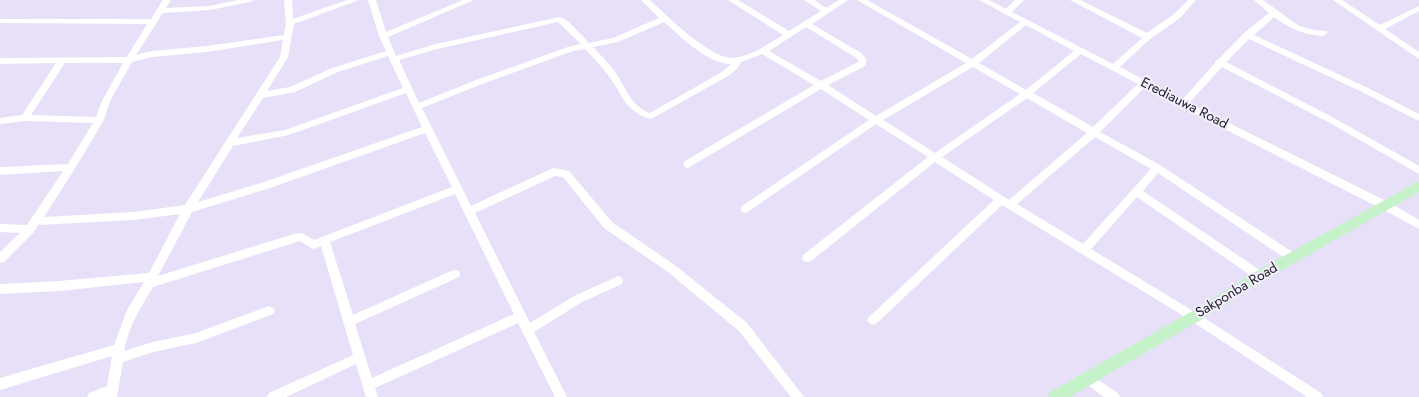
<!DOCTYPE html>
<html>
<head>
<meta charset="utf-8">
<style>
	body { margin:0 }
	canvas { display:block; background:#e8e0f8 }
</style>
</head>
<body>
<canvas width="1419" height="397"></canvas>
<script>
const ctx = document.querySelector('canvas').getContext('2d');
ctx.lineJoin = 'round';
function fill(path, color) { ctx.fillStyle = color; ctx.fill(path, 'evenodd'); }
function label(font, color, halo, rows, align = 'center') {
  ctx.font = font + ' Jost,sans-serif'; ctx.lineWidth = 4; ctx.setLineDash([]); ctx.textBaseline = 'middle'; ctx.strokeStyle = halo; ctx.fillStyle = color; for (const [text, x, y, turn = 0] of rows) {
    ctx.save(); ctx.translate(x, y); ctx.rotate((+turn || 0) * Math.PI / 180); ctx.textAlign = isNaN(turn) ? turn : align; if (halo) ctx.strokeText(text, 0, 0); ctx.fillText(text, 0, 0); ctx.restore();
  }
}
fill(new Path2D(`
	M163 0H171L166 8 210 6 238 0H254L250 2 210 10 163 13 136 55 152 51 207 46 284 35 286 23 284 0H292L293 19 347 0H359L294 24 288 57 267 91 290 87 332 68 386 51 379 36 368 0H376L386 32 463 0H474L388 37 396 56 436 44 560 17 568 21 589 43 613 38 659 18 641 0H650C666 15 711 60 734 58 752 56 768 44 783 35L728 0H738L789 31 821 11 804 0H814L826 8 839 0H848L812 24 861 53 867 60 865 66 828 85 876 116 966 63 857 0H867L972 59 1020 22 979 0H989L1006 9 1015 0H1024L1012 12 1113 64 1142 38 1070 0H1080L1147 33 1174 14 1188 0H1196L1180 18 1150 39 1120 67 1182 100 1215 63 1216 60 1219 59 1244 33 1269 13 1254 0H1263L1299 26 1314 30 1326 31 1327 33 1323 36C1304 35 1289 28 1274 17L1254 35 1368 88 1419 114V121L1362 92 1249 39 1226 62 1336 119 1419 166V174L1330 123 1222 67 1189 103 1390 203 1419 220V229L1382 209 1144 88 1100 132 1160 165 1297 255 1298 258 1297 261 1293 262 1289 261 1158 173 1143 191 1264 273 1265 276 1264 279 1260 281 1256 279 1137 197 1091 249 1198 314 1321 393 1323 397H1307L1190 320 1002 205 877 323 873 325 869 323 867 320 869 317 994 200 935 162 811 261 807 262 803 261 802 258 803 255 928 157 876 124 746 213 742 212 741 209 742 206 869 120 821 89 688 168 685 167 683 164 685 161 814 85 762 54 741 62 737 69 728 76 651 119C625 112 623 95 608 75 601 66 593 57 585 49L573 51 482 84 422 108 471 206 551 169 554 168 569 171 612 222 676 266 747 323 804 397H791L739 331 668 272 604 228 563 177 555 176 475 213 530 323 574 296 614 278 618 276 622 278 623 281 622 284 582 302 534 332 567 397H555L518 323 375 388 378 397H366L356 364 286 397H267L269 393 353 355 321 246 313 249 300 241 153 287C140 308 128 328 124 351L153 342 196 333 269 306 273 308 275 311 273 314 196 343 153 352 123 362 117 397H87L89 393 107 386 112 356 0 390V378L114 345 127 310 144 282 59 291 0 294V284L59 281 149 273 180 214 134 220 38 225 34 232 4 262 0 263V252L20 233 0 232V224L27 225 63 171 0 175V167L68 164 93 123 25 121 0 124V118L22 115 56 63 0 64V58L127 57 147 24 0 23V19H151ZM558 22 581 44 568 47 476 80 419 103 399 60 437 49ZM664 22C680 36 708 64 731 64L722 72 650 113C632 107 625 87 616 73 609 64 601 55 593 47L618 42ZM1026 25 1074 51 1026 90 979 63ZM806 27 855 57 859 61 858 62 821 81 769 51ZM283 40 280 57 185 205 134 212 44 217 74 170 104 120 110 101 132 62 152 57 207 52ZM1081 54 1138 84 1093 127 1033 93ZM388 56 403 88 285 130 237 138 263 98 295 92 338 72ZM65 63H123L102 101 96 117 31 115ZM973 67 1020 94 935 153 883 120ZM406 93 422 127 264 182 198 202 233 146 289 135ZM1027 98 1087 133 1009 200 942 157ZM425 133 452 187 314 240 302 233 294 234 158 276 192 212 270 188ZM1095 137 1151 169 1083 244 1017 204ZM455 194 514 314 372 378 355 324 459 277 460 274 459 271 455 270 451 271 353 315 330 242Z
	M1333 0H1342L1380 25 1419 6V11L1385 29 1419 52V59Z
	M1089 374 1118 393 1120 397H1104L1085 383 1083 379 1085 375Z`), '#fff');
fill(new Path2D(`
	M1419 181V192L1265 280 1199 321 1070 397H1048L1050 392 1189 313 1255 272Z`), '#c6f2ca');
label('14px', '#232129', '#f4effe', [
	["Erediauwa Road",1184,104,27],
	["Sakponba Road",1237,291,-31]
]);
</script>
</body>
</html>
